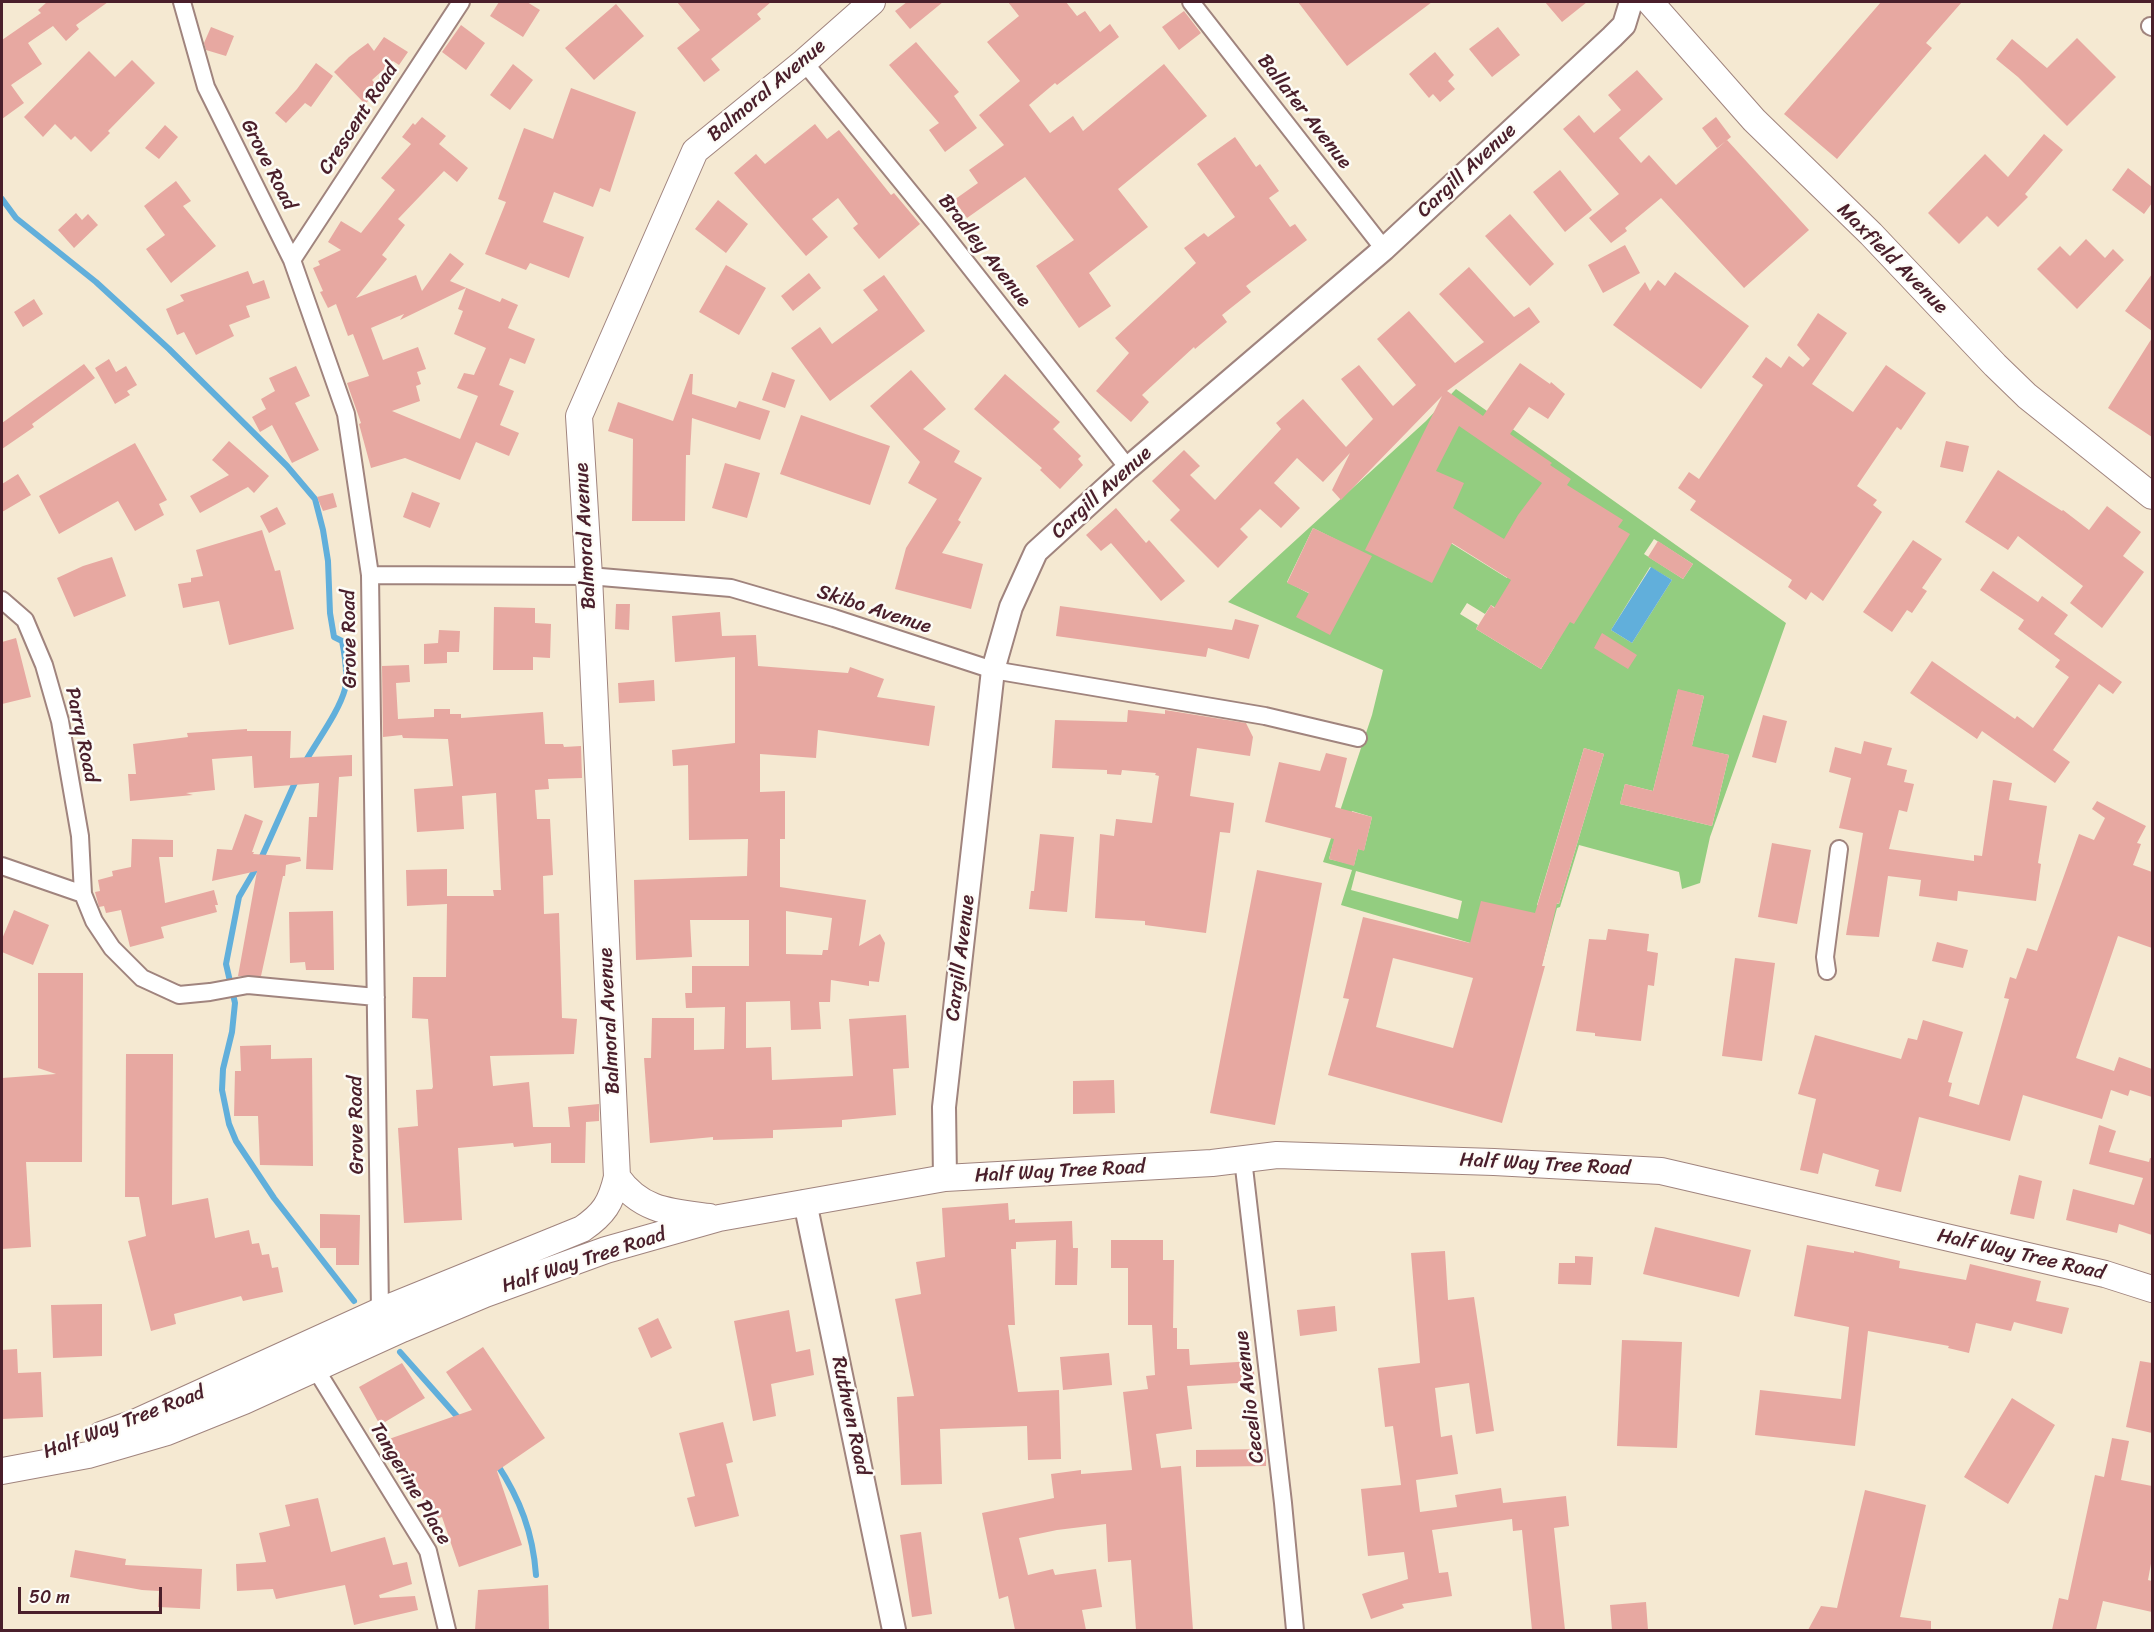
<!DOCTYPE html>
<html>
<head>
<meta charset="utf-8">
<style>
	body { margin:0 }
	#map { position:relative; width:2154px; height:1632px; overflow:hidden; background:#f5e9d2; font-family:Sriracha,sans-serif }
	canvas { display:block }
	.frame { position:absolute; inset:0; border:3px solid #4a1f2b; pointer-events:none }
	.scale { position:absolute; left:18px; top:1587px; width:144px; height:27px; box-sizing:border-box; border:3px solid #4a1f2b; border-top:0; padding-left:8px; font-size:18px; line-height:21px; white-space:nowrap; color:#4a1f2b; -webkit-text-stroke:4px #fdfcf7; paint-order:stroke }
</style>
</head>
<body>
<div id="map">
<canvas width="2154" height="1632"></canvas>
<div class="frame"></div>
<div class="scale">50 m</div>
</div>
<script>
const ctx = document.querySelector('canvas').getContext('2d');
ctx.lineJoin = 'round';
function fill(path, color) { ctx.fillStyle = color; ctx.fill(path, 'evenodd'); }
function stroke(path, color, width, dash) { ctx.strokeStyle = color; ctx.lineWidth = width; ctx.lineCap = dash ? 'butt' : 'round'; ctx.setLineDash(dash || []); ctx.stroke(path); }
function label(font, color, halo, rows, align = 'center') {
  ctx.font = font + ' Sriracha,sans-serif'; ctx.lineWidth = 5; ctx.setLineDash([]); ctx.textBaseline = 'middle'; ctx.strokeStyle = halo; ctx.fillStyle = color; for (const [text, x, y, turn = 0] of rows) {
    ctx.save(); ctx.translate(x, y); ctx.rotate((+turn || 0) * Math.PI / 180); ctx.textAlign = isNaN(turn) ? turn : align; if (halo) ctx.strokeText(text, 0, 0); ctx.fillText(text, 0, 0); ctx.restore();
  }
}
fill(new Path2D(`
	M1456 389 1786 623 1710 837 1700 883 1682 889 1679 872 1579 845 1560 907 1557 908 1542 964 1341 905 1352 870 1323 862 1372 715 1383 670 1228 602 1426 421ZM1313 528 1339 541 1312 595 1287 582ZM1654 539 1693 564 1683 579 1644 554ZM1449 542 1523 551 1507 578ZM1650 567 1672 580 1632 643 1611 630ZM1467 603 1485 614 1491 605 1555 646 1541 669 1476 629 1478 625 1460 614ZM1678 690 1704 696 1679 799 1710 751 1729 755 1712 826 1620 804 1625 784 1653 791ZM1584 748 1604 754 1559 904 1551 902 1549 909 1537 905ZM1352 811 1372 817 1364 850 1358 849 1354 865 1329 859 1333 844 1343 846ZM1356 871 1462 901 1458 919 1351 890Z`), '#93cd80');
fill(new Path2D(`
	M1651 567 1672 580 1632 643 1611 630Z`), '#61afdb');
stroke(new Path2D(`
	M2 199 16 218 96 282 169 349 287 466 315 499 323 530 328 561 330 613 334 637 342 641C345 656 348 674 345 689 339 712 316 742 304 764
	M297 778 259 863 239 897 226 964 235 1003 232 1032 223 1069 222 1090 229 1124 236 1141 274 1198 354 1301
	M400 1352 462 1422
	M497 1464C520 1499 533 1533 536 1575`), '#61afdb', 6);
fill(new Path2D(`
	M47 2H108L76 25 79 29 66 41 53 26 28 43 42 64 11 85 24 103 2 119V40L41 13 38 10Z
	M499 2H527L540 10 523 37 490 16Z
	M677 2H771L757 14 761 19 711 59 720 70 704 82 677 48 700 30Z
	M907 2H943L910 29 895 11Z
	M1008 2H1066L1077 16 1085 11 1100 32 1110 24 1119 37 1057 85 1055 83 1029 105 1050 133 1073 116 1083 131 1164 64 1207 116 1118 189 1148 227 1089 273 1111 306 1079 328 1036 266 1074 240 1025 177 967 218 954 200 978 183 969 170 1004 145 979 115 1020 81 987 42 1019 16Z
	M1298 2H1432L1347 66Z
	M1545 2H1587L1562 22Z
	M1881 2H1962L1926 43 1932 48 1837 159 1784 114Z
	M616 4 644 36 594 80 565 48Z
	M1184 11 1201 33 1179 50 1162 27Z
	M461 25 485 43 466 70 442 52Z
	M211 27 234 36 226 56 206 50 204 43Z
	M1498 27 1520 55 1492 77 1469 49Z
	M384 37 408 52 399 65 393 61 372 80 380 89 365 104 334 72 349 57 368 43 374 51Z
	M2077 38 2116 77 2067 126 2018 77 1996 59 2012 39 2047 68Z
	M916 42 959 92 954 96 977 128 945 152 929 130 939 123 889 65Z
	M89 51 115 77 132 60 155 83 108 131 110 133 91 152 75 136 71 140 55 124 43 137 24 117Z
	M1435 52 1454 75 1448 81 1455 89 1440 102 1433 94 1429 98 1409 74Z
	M316 63 333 76 311 107 305 103 286 123 275 113 297 89Z
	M513 64 533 80 510 110 490 95Z
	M1637 70 1663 99 1619 138 1641 163 1649 155 1676 185 1727 140 1809 230 1744 288 1661 198 1625 228 1627 231 1611 243 1589 218 1619 194 1563 129 1579 115 1594 133 1621 110 1608 95Z
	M571 88 636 112 610 192 600 188 593 207 554 192 543 222 584 237 569 278 530 263 526 270 485 254 506 202 498 199 524 128 553 139Z
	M422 117 446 136 439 144 468 168 457 182 444 171 398 219 405 225 382 255 387 259 356 298 416 275 422 291 450 253 464 264 450 281 500 302 502 298 518 305 508 328 535 339 525 364 510 358 499 385 514 391 500 425 519 433 509 456 476 442 460 480 405 458 371 468 359 424 361 423 347 383 369 376 353 334 348 336 336 304 328 308 320 292 323 291 313 268 320 265 318 261 341 250 328 242 341 221 361 233 395 190 381 178 411 144 402 137 413 123 415 125ZM466 288 458 309 463 311 454 334 486 348 474 375 464 373 457 388 478 396 460 439 392 411 420 401 416 386 421 384 417 372 426 369 418 347 383 360 371 328 404 314 400 320Z
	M1716 117 1731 137 1717 148 1702 128Z
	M815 124 827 139 839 130 891 195 894 193 920 224 879 259 853 228 858 224 838 198 812 219 828 237 806 256 734 173 756 154 765 164Z
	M165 125 178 137 159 159 145 148Z
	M2044 134 2063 150 2025 194 2028 197 1998 227 1987 216 1959 244 1928 213 1985 154 2008 177Z
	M1235 137 1256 167 1260 164 1279 191 1269 198 1290 227 1295 224 1307 240 1246 286 1251 292 1222 315 1227 322 1195 349 1194 347 1142 395 1149 402 1131 422 1096 391 1129 353 1115 338 1196 263 1184 248 1204 233 1208 237 1235 217 1197 164Z
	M2128 168 2152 187V203L2144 214 2112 190Z
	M1560 170 1592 210 1565 232 1533 192Z
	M176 181 191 201 183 206 216 246 171 283 146 249 165 235 144 206Z
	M718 200 748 224 726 253 695 229Z
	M76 213 82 220 88 214 98 225 74 248 58 230Z
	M1510 214 1554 264 1530 286 1485 236Z
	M2086 239 2105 258 2113 249 2124 260 2077 309 2037 269 2060 246 2070 256Z
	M1625 245 1640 273 1603 293 1588 265Z
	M726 265 766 288 739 335 699 312Z
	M1469 267 1514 317 1529 307 1540 322 1447 391 1483 416 1520 363 1550 384 1551 382 1565 394 1548 419 1529 407 1510 434 1552 463 1550 465 1571 479 1567 485 1623 520 1618 527 1630 534 1574 624 1570 622 1541 669 1476 629 1491 605 1494 608 1511 580 1452 543 1432 583 1365 550 1442 396 1341 500 1332 490 1350 453 1323 482 1297 458 1274 483 1300 508 1281 528 1260 509 1240 529 1248 537 1218 568 1170 520 1180 510 1152 481 1184 450 1200 466 1190 475 1215 500 1281 429 1276 423 1303 399 1346 447 1373 419 1341 379 1359 365 1393 406 1416 385 1377 339 1409 311 1455 363 1484 342 1439 294ZM1459 426 1542 483 1518 515 1504 539 1453 508 1464 483 1436 471Z
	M248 271 253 284 264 280 270 298 246 306 250 317 229 325 234 336 196 355 184 332 177 335 166 309 184 301 180 295Z
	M1675 272 1749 326 1701 389 1613 325 1645 282 1650 291 1658 280 1665 286Z
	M809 273 821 288 793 311 781 296Z
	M2152 274V331L2125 311Z
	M884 275 925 331 830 401 791 348 820 327 832 344 878 310 863 290Z
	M34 299 43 314 23 327 14 312Z
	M1818 313 1847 333 1812 384 1853 412 1886 365 1926 393 1901 430 1897 427 1857 486 1877 500 1873 505 1882 512 1823 601 1811 592 1806 600 1788 587 1792 580 1690 510 1696 501 1678 488 1689 472 1699 479 1763 385 1752 377 1766 357 1781 368 1789 356 1803 367 1810 359 1797 345Z
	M2152 338V437L2108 408Z
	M109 359 116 372 126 366 137 385 127 391 130 395 115 404 95 368Z
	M84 364 95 378 32 424 34 427 2 449V423Z
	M296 366 310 396 295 403 319 450 292 463 272 425 260 432 252 417 266 409 261 399 275 391 269 378Z
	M911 370 946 409 923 429 960 451 954 462 982 478 958 520 961 522 942 553 983 564 971 609 895 589 906 548 937 499 908 483 920 462 870 406Z
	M772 372 795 380 785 408 762 400Z
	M690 374H693L692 394 736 408 739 401 770 411 760 440 692 418 690 455H686L685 521H632L633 439 608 431 618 402 673 421Z
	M1005 374 1060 422 1053 429 1081 456 1078 459 1083 465 1060 489 1040 470 1042 468 974 409Z
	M801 415 890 446 870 505 780 474Z
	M229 441 269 476 254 493 248 487 200 513 190 496 229 475 212 460Z
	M1946 441 1969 446 1963 472 1940 467Z
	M135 443 167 500 159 504 164 515 135 531 118 501 59 534 39 496Z
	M725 463 760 473 747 518 712 508Z
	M1998 470 2062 511 2063 510 2089 530 2107 506 2141 532 2123 556 2144 572 2102 628 2070 603 2083 586 2018 536 2008 550 1965 522Z
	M18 474 31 495 2 512V484Z
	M412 492 440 503 430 528 403 517Z
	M333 493 337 507 323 511 317 497Z
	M277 507 286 524 269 533 260 516Z
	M1116 508 1146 543 1149 540 1185 581 1161 601 1111 543 1101 551 1086 535Z
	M1313 528 1372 556 1330 635 1296 617 1309 593 1287 583Z
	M262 530 275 571 280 570 294 629 229 645 219 601 183 608 178 584 191 582V578L203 576 196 550Z
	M1913 540 1942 559 1922 588 1927 591 1912 613 1907 610 1892 632 1863 612Z
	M1658 541 1693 564 1683 579 1648 557Z
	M112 557 126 596 74 617 57 578 83 566Z
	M1993 571 2038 602 2042 596 2068 615 2054 634 2122 682 2113 694 2099 684 2053 750 2070 762 2055 783 1982 731 1977 739 1910 693 1932 661 2015 719 2017 716 2033 728 2069 677 2055 667 2060 660 2018 629 2024 620 1980 590Z
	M616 604H630L629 630 615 629Z
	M1060 606 1232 630 1235 619 1259 625 1249 659 1208 648 1206 657 1056 636Z
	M494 607 535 608V623L551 624 550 658 533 657V670H493Z
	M720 612 722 636 756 635 758 666 848 673 850 667 884 679 877 697 935 706 929 746 818 730 816 758 760 754V792L785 791V839H780V887L866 900 859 946 880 934 885 943 879 982 869 981V986L831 980 830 1002H819L821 1029 791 1030 790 1001 746 1002V1048L771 1047 772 1080 853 1076 849 1019 906 1015 909 1068 893 1069 896 1115 842 1120V1127L773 1130V1138L713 1140V1137L650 1143 644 1058H651L652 1018H694V1050L724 1049 725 1007 686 1008 685 993H692V966H749V920H690L692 957 636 960 634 880 747 876 748 839 689 840 688 765 673 766 672 750 735 743V657L675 662 672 616ZM786 911 832 918 828 950H823L822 955 786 954Z
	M439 630 460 631 459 652H447V663L424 664V644L438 643Z
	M1602 633 1637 655 1628 669 1594 648Z
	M16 638 31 697 2 704V642Z
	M409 665 410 682 396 683 398 719 434 717V709H450V714H461V718L543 712 545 744H563L564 747 581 746 582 778 548 779 549 789 535 790 537 819H550L553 875 543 876 544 914 559 913 562 1018 577 1019 574 1054 490 1056 493 1086 529 1082 533 1127H570L568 1107 599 1104V1121L586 1122 585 1163H551V1143L514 1147 513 1143 458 1148 462 1220 404 1223 398 1128 418 1126 416 1090 432 1089 433 1087 428 1019 412 1018 413 977H446L447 904 407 906 406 870 447 869V896H494L493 890H501L496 793 462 796 464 829 417 832 414 789 453 786 448 739 403 738 402 735 383 737 382 666Z
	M654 680 655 701 619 703 618 683Z
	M1678 689 1704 696 1692 746 1729 755 1712 826 1620 804 1625 784 1653 791Z
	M1128 710 1165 714V710L1246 723 1253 737 1250 756 1197 748 1190 796 1234 803 1230 833 1220 832 1206 933 1145 925V921L1095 918 1100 834 1114 836 1116 819 1152 823 1159 776 1155 775 1156 773 1122 770 1121 775 1107 774V770L1052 768 1055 720 1127 722Z
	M1763 715 1787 721 1776 763 1752 757Z
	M247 729V731H291L290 758 352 755V776L339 777 333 870 306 869 309 817H317L319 783 254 788 252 756 212 759 215 790 186 793 193 795 130 801 128 774H136L133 744 188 737 187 733Z
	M1864 741 1892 748 1887 765 1907 770 1904 782 1914 784 1907 812 1899 810 1889 849 1974 861V855L1982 856 1993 780 2012 783 2009 800 2047 806 2038 863 2041 864 2036 901 1958 891 1957 901 1919 896 1921 880 1888 876 1879 937 1846 935 1863 833 1839 828 1851 778 1829 772 1835 747 1861 754Z
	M1584 748 1604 754 1559 904 1557 903 1542 966H1545L1502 1123 1328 1075 1349 999 1343 998 1363 917 1470 943 1481 901 1535 913ZM1393 958 1473 978 1453 1048 1376 1027Z
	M1326 753 1347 758 1335 807 1372 817 1364 851 1358 849 1354 866 1329 859 1334 839 1265 822 1279 762 1320 771Z
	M2097 801 2146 826 2137 843 2141 844 2133 865 2152 872V948L2118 936 2076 1058 2114 1071 2119 1057 2152 1069V1097L2130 1090 2128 1096 2111 1090 2102 1119 2023 1095 2010 1141 1919 1117 1901 1192 1875 1186 1879 1170 1823 1153 1818 1174 1800 1170 1816 1099 1798 1094 1815 1035 1901 1059 1908 1038 1917 1040 1923 1020 1963 1032 1948 1082 1952 1083 1949 1096 1979 1105 2009 999 2004 998 2010 977 2016 979 2027 948 2037 951 2079 834 2094 840 2105 818 2092 809Z
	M245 814 263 821 252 852H254L253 854 300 857 301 861 286 865 285 876H283L261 976H238L257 871 212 881 217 849 232 850Z
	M1040 834 1074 837 1067 912 1029 909 1031 891H1034Z
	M132 839 173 840V857H159L165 903 214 890 218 905H215L217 912 161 927 164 938 130 947 121 910 106 913 104 906 99 907 95 892 100 891 98 880 113 876 112 871 131 867Z
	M1772 843 1811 850 1797 924 1758 917Z
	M1257 870 1322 883 1275 1125 1210 1113Z
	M14 910 49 925 33 965 2 952V939Z
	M333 911 334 970H306L305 962 290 963 289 912Z
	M1608 929 1649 934 1647 951 1658 953 1654 986 1648 985 1641 1041 1595 1036V1033L1576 1031 1589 939 1606 940Z
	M1937 942 1968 950 1963 968 1932 961Z
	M1735 958 1775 963 1762 1061 1722 1056Z
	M38 973H83L82 1162H26L31 1247 2 1249V1078L56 1074 38 1068Z
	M271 1045V1059L312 1058 313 1166 260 1165 258 1116H234L235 1071H241L240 1046Z
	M126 1054H173L172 1205 208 1198 215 1238 249 1230 252 1244 259 1243 262 1255 269 1254 272 1268 278 1267 283 1292 243 1301 241 1296 174 1314 176 1324 151 1331 128 1241 146 1236 139 1197H125Z
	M1114 1080 1115 1113 1073 1114V1081Z
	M2099 1125 2116 1131 2109 1152 2149 1162 2150 1158H2152V1235L2119 1224 2117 1233 2066 1220 2073 1189 2134 1205 2143 1178 2089 1164Z
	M2019 1175 2042 1181 2034 1219 2010 1214Z
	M1008 1203 1009 1220 1015 1219V1223L1072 1221 1073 1248H1078L1077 1285H1055L1056 1240 1016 1242V1249H1011L1015 1325H1008L1018 1392 1059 1390 1061 1459 1028 1460 1027 1426 940 1429 942 1484 901 1485 897 1397 914 1396 895 1299 921 1294 916 1262 945 1257 942 1208Z
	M320 1214 360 1215 359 1265H336V1248H320Z
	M1655 1227 1751 1250 1739 1297 1643 1274Z
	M1111 1240H1163V1260H1174L1173 1328H1177V1349H1189L1190 1365 1253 1361 1255 1382 1187 1386 1192 1429 1156 1434 1161 1468 1181 1466 1193 1630H1136L1131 1560 1108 1562 1106 1524 1057 1530 1019 1538 1028 1575 1053 1569 1055 1575 1096 1569 1102 1607 1082 1610 1086 1630H1015L1008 1596 999 1599 982 1513 1054 1498 1051 1474 1081 1470V1474L1132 1470 1123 1392 1148 1389 1146 1376 1155 1375 1152 1325H1128V1268H1111Z
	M1807 1245 1854 1253V1251L1900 1261 1899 1268 1966 1280 1970 1264 2041 1281 2036 1301 2069 1308 2062 1334 2014 1322 2011 1331 1976 1323 1969 1353 1948 1348 1949 1346 1868 1331 1855 1446 1755 1435 1760 1390 1841 1399 1849 1327 1794 1316Z
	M1445 1251 1448 1300 1474 1297 1494 1431 1476 1434 1469 1383 1435 1388 1441 1437 1452 1435 1458 1474 1416 1480 1420 1512 1457 1507 1455 1495 1501 1488 1503 1503 1566 1496 1569 1526 1554 1528 1565 1630H1532L1522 1530 1513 1531 1512 1519 1432 1530 1439 1573 1448 1572 1452 1596 1402 1604 1404 1608 1371 1619 1362 1594 1408 1579 1404 1552 1368 1556 1361 1489 1401 1485 1393 1426 1385 1427 1378 1368 1420 1363 1411 1253Z
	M1575 1256 1593 1257 1591 1285 1558 1284 1559 1263H1575Z
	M102 1304V1356L53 1358 51 1305Z
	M1335 1306 1337 1331 1300 1336 1297 1310Z
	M789 1310 796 1352 810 1349 814 1375 771 1384 776 1416 753 1421 734 1321Z
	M658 1318 672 1348 651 1358 638 1328Z
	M1622 1340 1682 1342 1677 1448 1617 1446Z
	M483 1347 545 1438 497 1471 522 1545 459 1567 442 1517 430 1521 414 1474 402 1478 389 1439 472 1410 446 1372Z
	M17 1349 18 1373 41 1372 43 1417 2 1419V1350Z
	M1109 1353 1112 1385 1063 1390 1060 1357Z
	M2140 1361 2152 1363V1433L2126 1427Z
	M402 1363 425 1398 380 1425 359 1387Z
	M2012 1398 2055 1425 2008 1504 1964 1477Z
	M723 1422 733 1462 726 1464 739 1516 695 1527 687 1498 695 1496 679 1433Z
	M2112 1438 2129 1441 2121 1480 2152 1486V1558L2148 1580 2152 1581V1612L2103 1601 2096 1630H2052L2059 1598 2068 1600 2095 1475 2104 1477Z
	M1266 1449V1466L1196 1467V1450Z
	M1865 1490 1926 1505 1900 1617 1931 1621V1630H1808L1821 1606 1837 1608Z
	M318 1498 331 1552 385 1537 393 1565 407 1562 412 1584 379 1595 380 1598 415 1596 418 1610 354 1625 345 1585 276 1599 273 1589 237 1591 236 1564 266 1562 259 1533 290 1526 285 1505Z
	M921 1532 932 1614 912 1617 900 1535Z
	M75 1550 126 1559 125 1565 202 1569 200 1609 158 1607 159 1591 142 1590 70 1577Z
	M548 1585 549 1630H475L478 1590Z
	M1646 1602 1648 1630H1612L1610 1605Z`), '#e7a8a1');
const street = new Path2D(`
	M182 2 206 87 292 260 346 414 370 575 380 1311
	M1191 2 1384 249
	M2150 26 2152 27
	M804 62 936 224 1128 468
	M292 260 461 2
	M370 575 589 576 731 588 834 618 993 670 1265 716 1358 738
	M2 600 25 620 44 665 60 721 80 836 83 894 94 921 112 948 142 978 179 995 210 992 248 985 376 997
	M2 866 83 894
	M1827 971 1825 957 1839 849
	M1243 1159 1283 1503 1295 1630
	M315 1368 428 1551 447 1630`);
const secondary = new Path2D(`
	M945 1178 944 1107 993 670 1011 607 1036 552 1128 468 1384 249 1612 37 1624 25 1631 2
	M805 1202 894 1630`);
const primary = new Path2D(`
	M1650 2 1754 120 1871 234 1995 365 2027 396 2152 496
	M617 1177C641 1211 670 1212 709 1217
	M101 1435 134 1423 380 1311 582 1229C604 1214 611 1203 617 1177L589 576 579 416 695 151 804 62 872 2
	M2 1471 88 1455 167 1432 244 1401 402 1329 485 1294 606 1250 719 1218 945 1178 1212 1163 1277 1155 1494 1162 1661 1171 2105 1274 2152 1289`);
stroke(street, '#a0847e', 20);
stroke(secondary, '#a0847e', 26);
stroke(primary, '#a0847e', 28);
stroke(street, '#fff', 16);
stroke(secondary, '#fff', 22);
stroke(primary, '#fff', 26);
label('20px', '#4a1f2b', '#fdfcf7', [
	["Balmoral Avenue",767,91,-40],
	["Ballater Avenue",1304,112,52],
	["Crescent Road",359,119,-57],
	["Grove Road",268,165,63],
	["Cargill Avenue",1467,171,-43],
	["Bradley Avenue",984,251,52],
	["Maxfield Avenue",1892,259,45],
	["Cargill Avenue",1102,493,-42],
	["Balmoral Avenue",586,536,-93],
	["Skibo Avenue",874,610,18],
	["Grove Road",350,639,-91],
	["Parry Road",81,735,78],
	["Cargill Avenue",961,958,-83],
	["Balmoral Avenue",610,1021,-93],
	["Grove Road",357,1125,-91],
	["Half Way Tree Road",1545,1165,3],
	["Half Way Tree Road",1060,1172,-3],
	["Half Way Tree Road",2021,1255,13],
	["Half Way Tree Road",584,1261,-18],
	["Cecelio Avenue",1250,1397,-97],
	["Ruthven Road",850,1416,78],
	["Half Way Tree Road",124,1423,-21],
	["Tangerine Place",410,1484,59]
]);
</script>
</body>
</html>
